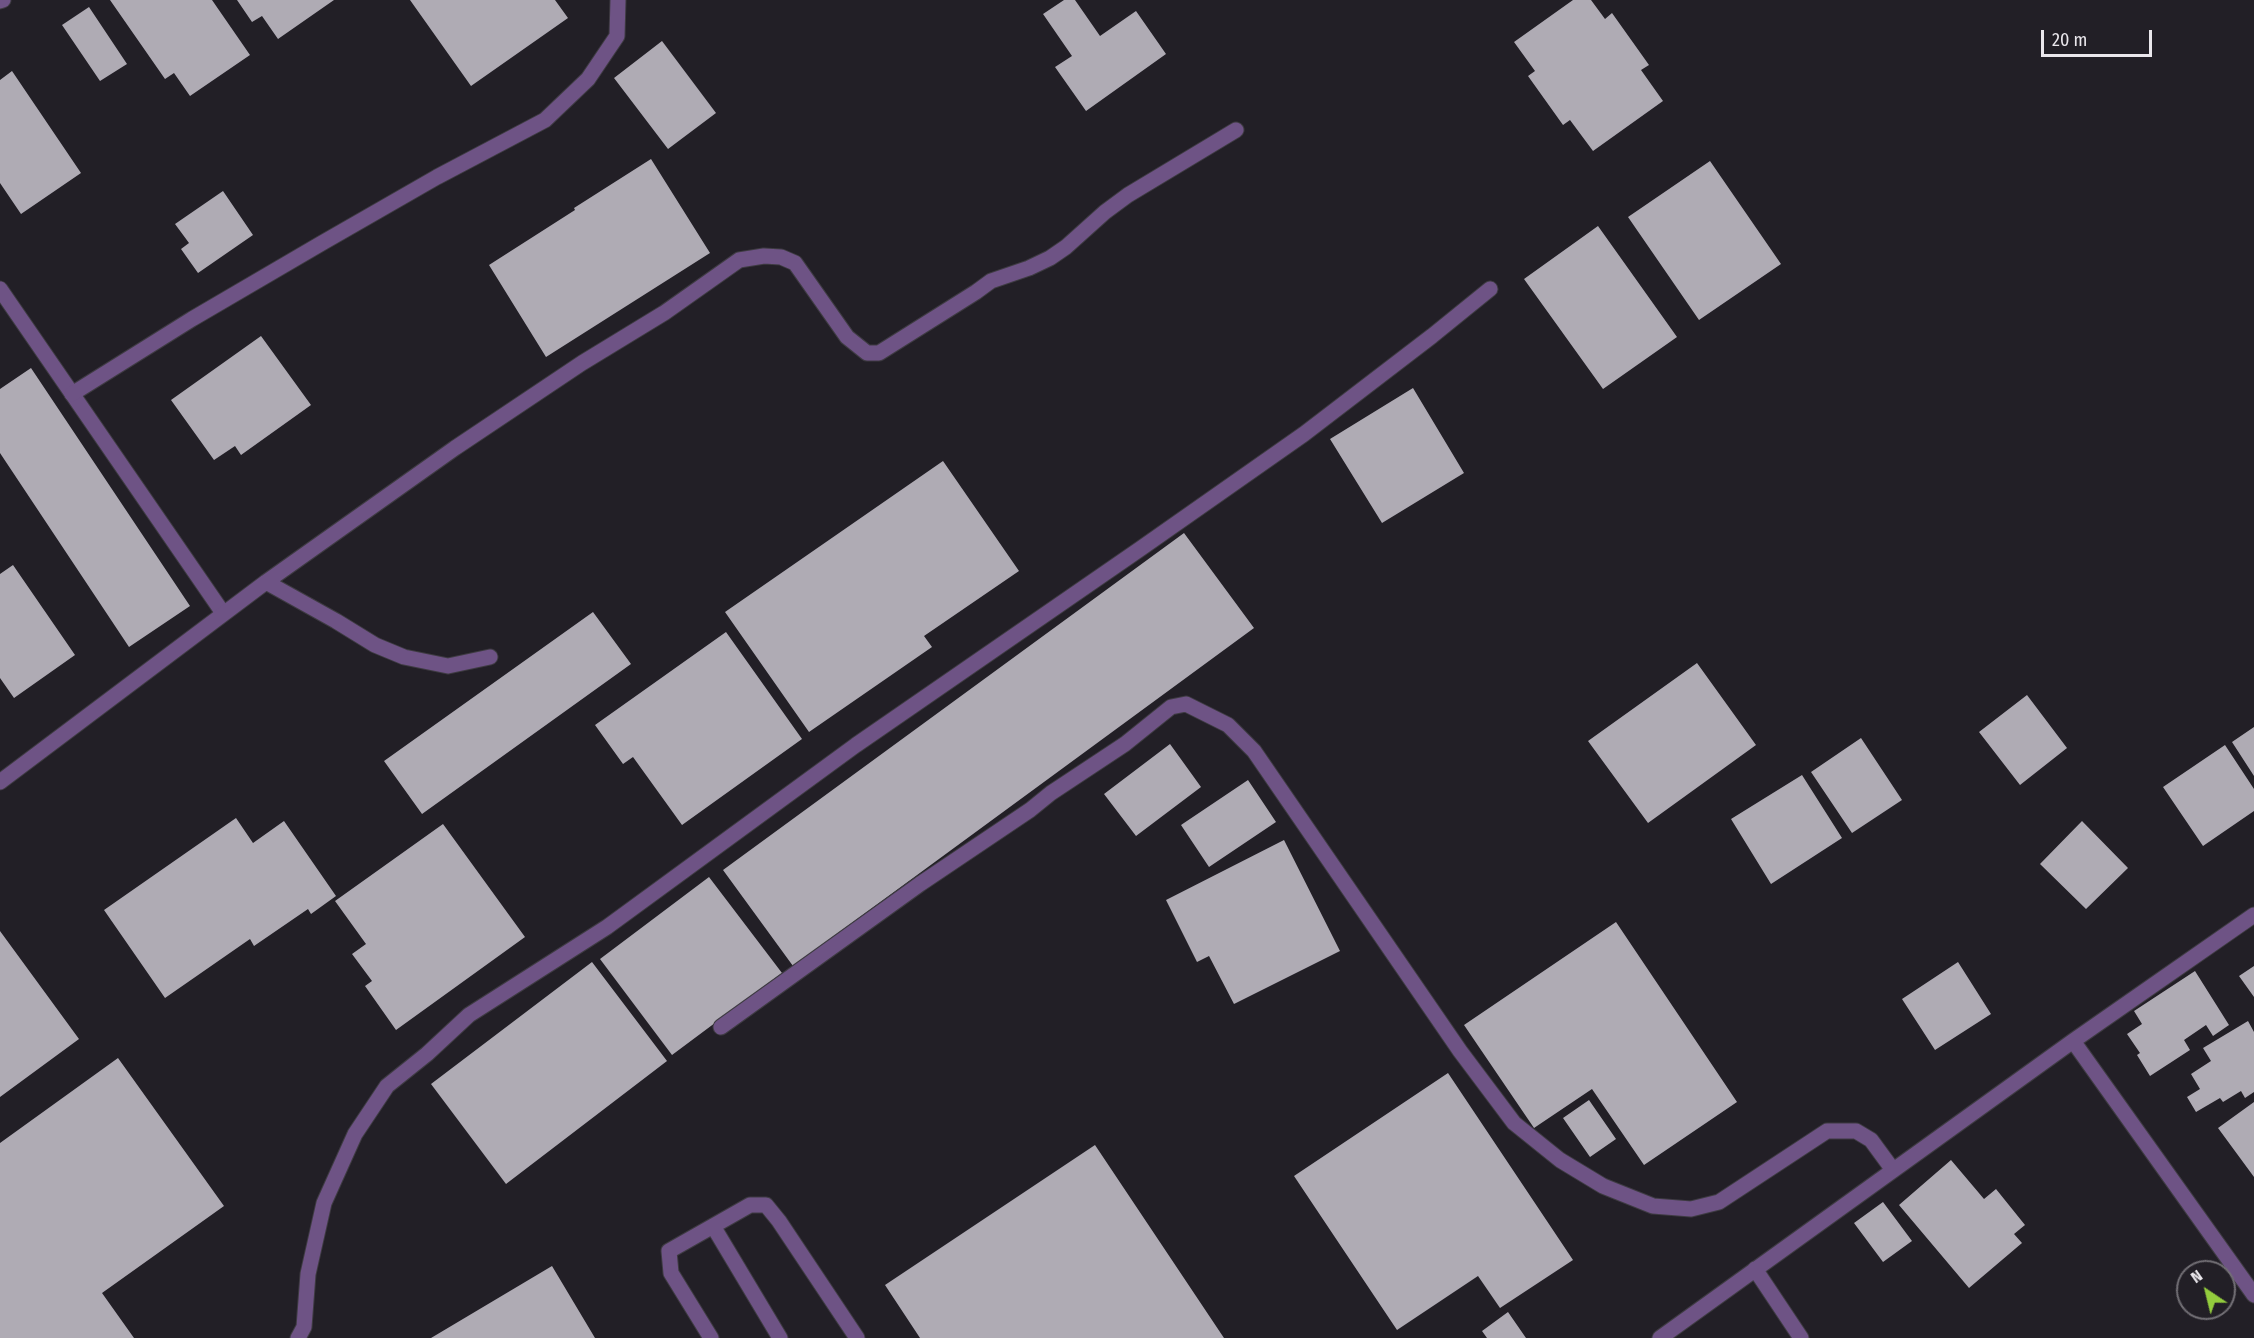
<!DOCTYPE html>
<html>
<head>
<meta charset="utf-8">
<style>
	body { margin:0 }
	#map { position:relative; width:2254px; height:1338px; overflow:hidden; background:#221f26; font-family:"Fira Sans Condensed",sans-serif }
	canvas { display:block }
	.north { position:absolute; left:2176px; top:1260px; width:60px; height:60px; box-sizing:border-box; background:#221f26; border:2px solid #726f75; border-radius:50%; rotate:325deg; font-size:16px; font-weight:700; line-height:24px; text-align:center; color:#eae7ec }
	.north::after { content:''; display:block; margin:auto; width:21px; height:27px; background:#93cc3d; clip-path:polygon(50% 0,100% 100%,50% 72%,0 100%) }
	.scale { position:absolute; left:2041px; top:30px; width:111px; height:27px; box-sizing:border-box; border:3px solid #eae7ec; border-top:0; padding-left:8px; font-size:18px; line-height:21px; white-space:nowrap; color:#eae7ec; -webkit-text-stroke:4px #221f26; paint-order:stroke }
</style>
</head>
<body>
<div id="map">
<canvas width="2254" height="1338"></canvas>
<div class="north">N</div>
<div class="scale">20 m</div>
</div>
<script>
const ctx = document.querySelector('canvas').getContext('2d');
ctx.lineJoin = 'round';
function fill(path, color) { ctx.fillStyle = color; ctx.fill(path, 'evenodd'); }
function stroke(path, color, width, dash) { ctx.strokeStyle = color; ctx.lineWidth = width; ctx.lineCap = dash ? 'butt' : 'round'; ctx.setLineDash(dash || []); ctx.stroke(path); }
fill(new Path2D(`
	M110 0H212L250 55 190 96 174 73 165 79Z
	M237 0H334L278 39 262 16 252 22Z
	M410 0H555L568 18 471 86Z
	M1064 0H1075L1100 36 1136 11 1166 54 1086 111 1055 67 1072 56 1043 14Z
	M1573 0H1591L1605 19 1612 13 1649 65 1641 70 1663 101 1593 151 1570 120 1563 125 1528 76 1535 71 1514 42Z
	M89 7 127 64 100 81 62 25Z
	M662 41 716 113 668 149 614 78Z
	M12 71 81 173 21 214 0 183V80Z
	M651 159 710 253 546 357 489 265 575 210 574 208Z
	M1710 161 1781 264 1699 320 1628 217Z
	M223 191 253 235 198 273 181 249 189 243 175 224Z
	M1598 226 1677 337 1603 389 1524 279Z
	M261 336 311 405 241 455 235 446 214 460 171 400Z
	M31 368 190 606 129 647 0 453V389Z
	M1413 388 1464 473 1382 523 1330 439Z
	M943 461 1019 571 924 636 932 647 809 732 725 612Z
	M1184 533 1254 628 793 966 723 870Z
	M13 565 75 655 14 698 0 678V574Z
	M593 612 631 664 422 814 384 761Z
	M726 632 802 739 682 825 633 757 623 764 595 725Z
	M1697 663 1756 745 1648 823 1588 741Z
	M2027 695 2067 748 2020 785 1979 732Z
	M2254 727V776L2232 742Z
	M1861 738 1902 800 1852 833 1811 772Z
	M1170 744 1201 787 1136 836 1104 794Z
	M2225 745 2254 789V811L2203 846 2163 787Z
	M1802 775 1842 838 1771 884 1731 819Z
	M1248 780 1276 822 1209 867 1181 825Z
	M236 818 253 843 284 821 336 896 311 914 308 909 254 946 250 939 165 998 104 910Z
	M2082 821 2128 868 2086 909 2040 864Z
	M443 824 525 937 396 1030 365 986 372 981 352 954 366 944 335 901Z
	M1284 840 1340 951 1234 1004 1209 956 1197 962 1166 900Z
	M709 877 782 973 672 1055 600 959Z
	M1616 922 1737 1102 1644 1165 1592 1089 1534 1128 1464 1025Z
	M0 931 79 1039 0 1097Z
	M592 962 667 1061 506 1184 431 1084Z
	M1958 962 1991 1014 1935 1050 1902 999Z
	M2254 966V997L2239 976Z
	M2195 971 2229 1025 2213 1036 2206 1025 2184 1040 2190 1050 2150 1076 2137 1055 2140 1053 2127 1034 2142 1024 2134 1011Z
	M2248 1021 2254 1032V1092L2245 1098 2241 1091 2223 1102 2220 1098 2196 1112 2187 1097 2200 1089 2191 1074 2211 1061 2203 1048Z
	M118 1058 224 1206 102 1293 134 1338H0V1143Z
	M1448 1073 1573 1260 1500 1308 1478 1276 1397 1330 1294 1176Z
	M1589 1100 1616 1139 1590 1157 1563 1118Z
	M2254 1102V1177L2218 1128Z
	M1095 1145 1224 1338H920L885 1285Z
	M1951 1160 1984 1199 1996 1189 2025 1225 2014 1234 2022 1243 1969 1288 1899 1205Z
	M1883 1202 1912 1241 1883 1262 1854 1223Z
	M552 1266 595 1338H431Z
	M1508 1312 1526 1338H1487L1482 1331Z`), '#afabb4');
const service = new Path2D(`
	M0 289 223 613
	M713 1226 780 1338
	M711 1338 671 1273 669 1251 750 1205H766L779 1221 857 1338`);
const minor = new Path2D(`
	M0 1 3 0
	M72 394 192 319 322 243 437 177 545 120 588 79 617 36 618 0
	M266 582 336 621 375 645 404 657 448 666 490 657
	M0 782 266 582 455 448 582 363 664 313 739 260 764 256 781 257 795 263 847 337 867 353H879L976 292 991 281 1029 268 1050 258 1066 247 1105 212 1128 195 1236 130
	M721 1027 920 884 1030 810 1051 793 1125 744 1171 707 1186 704 1228 725 1254 751 1460 1051 1514 1123 1560 1160 1603 1186 1653 1206 1691 1209 1719 1202 1827 1131H1856L1871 1140 1893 1170
	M2073 1041 2254 1295
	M1755 1269 1801 1338
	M298 1338 304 1327 308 1274 324 1203 355 1134 387 1086 427 1054 469 1015 607 927 856 745 1140 549 1304 434 1432 336 1490 289
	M1660 1338 2073 1041 2254 915`);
stroke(service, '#3e3b42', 17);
stroke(minor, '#3e3b42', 17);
stroke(service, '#6e5385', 15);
stroke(minor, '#6e5385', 15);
</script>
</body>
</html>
